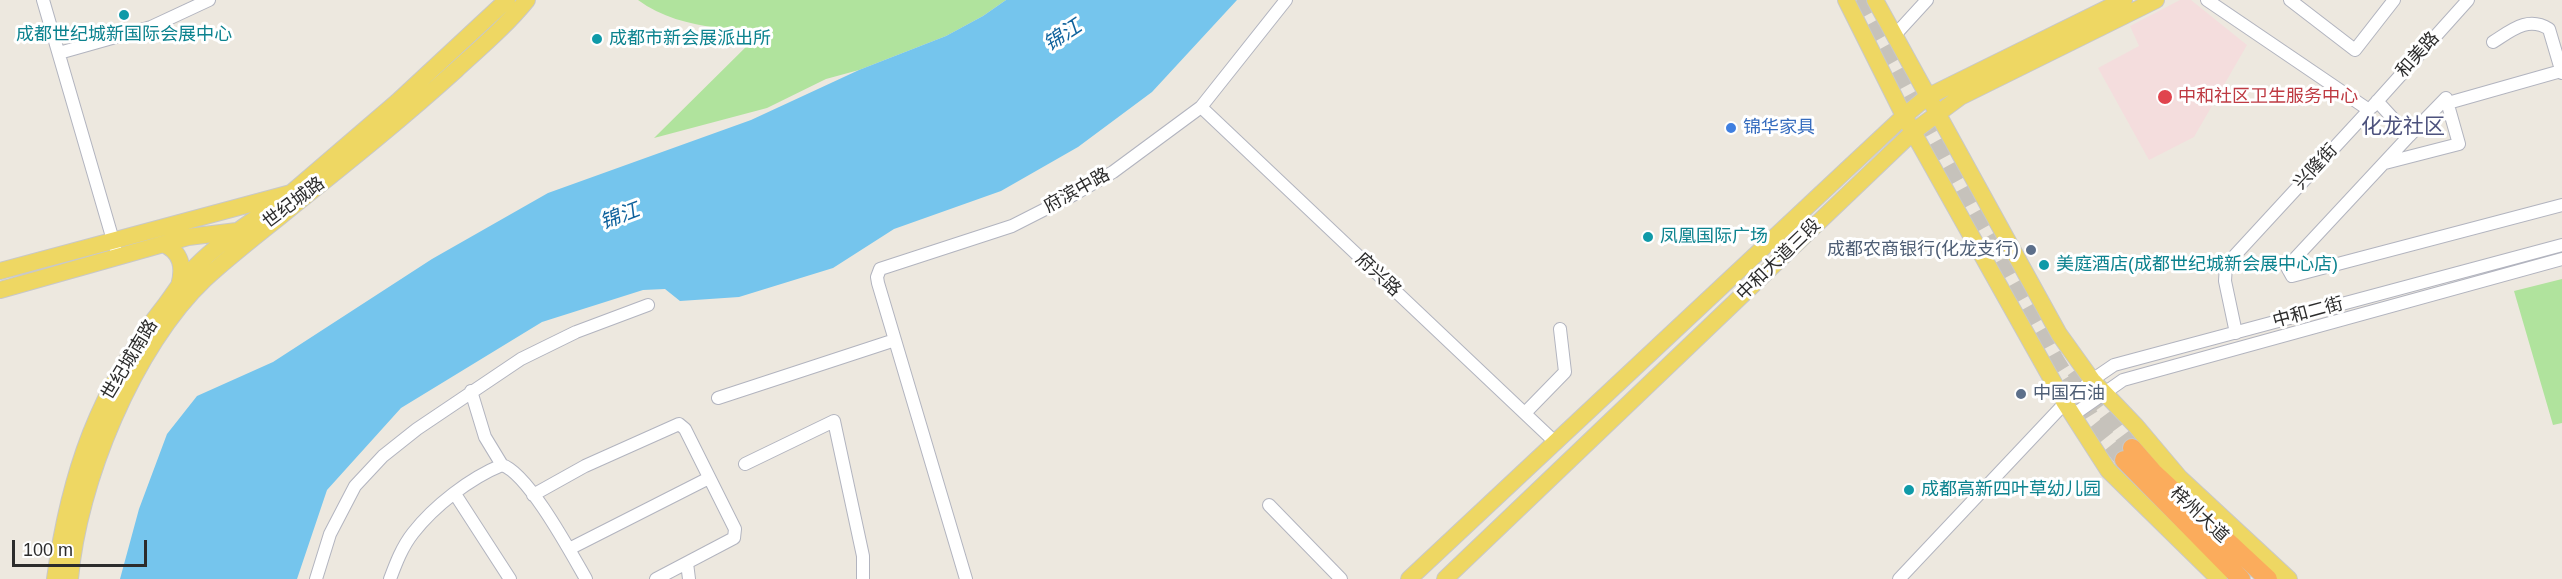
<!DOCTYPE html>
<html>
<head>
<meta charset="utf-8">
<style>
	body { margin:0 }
	#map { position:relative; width:2562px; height:579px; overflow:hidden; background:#ede8df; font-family:Arial,sans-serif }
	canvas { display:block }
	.scale { position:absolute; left:12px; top:540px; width:135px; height:27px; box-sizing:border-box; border:3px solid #2c2c2c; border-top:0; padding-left:8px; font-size:18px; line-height:21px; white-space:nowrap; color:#2c2c2c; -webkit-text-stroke:4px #fff; paint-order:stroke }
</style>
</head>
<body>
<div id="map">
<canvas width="2562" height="579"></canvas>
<div class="scale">100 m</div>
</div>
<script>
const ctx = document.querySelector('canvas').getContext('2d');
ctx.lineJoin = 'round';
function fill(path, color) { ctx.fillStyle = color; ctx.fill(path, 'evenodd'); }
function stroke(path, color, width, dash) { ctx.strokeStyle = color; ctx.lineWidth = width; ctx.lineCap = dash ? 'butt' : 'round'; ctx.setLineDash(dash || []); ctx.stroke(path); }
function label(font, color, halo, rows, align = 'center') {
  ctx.font = font + ' Arial,"Noto Sans SC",sans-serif'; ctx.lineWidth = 6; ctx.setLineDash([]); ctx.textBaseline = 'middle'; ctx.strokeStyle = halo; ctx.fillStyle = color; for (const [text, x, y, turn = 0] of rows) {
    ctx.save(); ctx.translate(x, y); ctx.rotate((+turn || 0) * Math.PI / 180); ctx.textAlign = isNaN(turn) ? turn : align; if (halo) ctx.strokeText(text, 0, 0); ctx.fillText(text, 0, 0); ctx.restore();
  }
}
fill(new Path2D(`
	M2180 0H2191L2247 45 2194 137 2149 160 2098 68 2139 46 2130 26Z`), '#f4dddd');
fill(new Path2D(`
	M638 0H1006L983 16 946 36 859 70 826 79 767 108 654 138 757 36C746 27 730 30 717 28 689 24 661 17 638 0Z
	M2562 279V423L2553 425 2514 291Z`), '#b0e39d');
fill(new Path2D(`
	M1006 0H1237L1152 92 1078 147 1001 191 894 229 833 268 739 297 680 301 665 289 643 290 542 322 401 408 327 490 297 579H120L139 509 167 434 197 396 273 362 432 259 548 193 751 120 859 70 946 36 983 16Z`), '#75c5ed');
stroke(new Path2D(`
	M1857 0 2055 360 2092 420 2124 460
	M2075 370 2132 448`), '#c6c2bb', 18, [18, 9]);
const minor = new Path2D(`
	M43 0 115 247
	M2207 0 2369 110 2226 265 2225 281 2236 333
	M2290 0 2355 50 2394 0
	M1894 36 1927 0
	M2493 42C2512 30 2528 16 2549 29L2562 73
	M59 53 151 27 209 0
	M2377 101 2409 136 2287 267 2292 276 2562 205
	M2448 103 2561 71
	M1201 107 1555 442
	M2372 107 2468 0
	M2385 163 2459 144 2446 98 2409 136
	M471 391 485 437 502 465C528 473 571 553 586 579
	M718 398 895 340
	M1525 413 1565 372 1560 329
	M2073 415 2123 380 2562 259
	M745 464 834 421 863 556V579
	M455 494 510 579
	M533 495 585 466 679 424 685 429 735 529 734 538 656 579
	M1269 505 1341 579
	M569 549 709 478
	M687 563 689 579
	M316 579 330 534 355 486 383 456 417 429 521 359 576 332 648 305
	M390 579C396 563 402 547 413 533 434 506 470 478 502 465
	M966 579 878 283 877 277 880 269 1012 226 1073 195 1113 172 1201 107 1286 0
	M1899 579 2065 403 2092 380 2114 365 2562 245`);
const major = new Path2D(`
	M1846 0 1904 116 2065 403 2108 470 2219 579
	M1875 0 2059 334 2092 380 2136 426 2179 477 2289 579
	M163 244C182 252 184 268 179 286
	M0 271 291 193 397 102 507 0
	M0 290 188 237 237 231
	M55 579C69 474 99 388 166 304 175 292 183 278 194 268 219 242 251 222 281 201
	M70 579C78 483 134 346 205 279 233 253 264 230 293 206 348 162 403 118 456 70 481 47 506 26 527 0
	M1409 579 1904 116 1927 97 2124 0
	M1445 579 1913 132 1960 97 2156 0`);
const highway = new Path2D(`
	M2132 448 2153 472 2268 579
	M2124 460 2241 579`);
stroke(minor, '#b2b4bf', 14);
stroke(major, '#c8c8c8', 18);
stroke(highway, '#c8c8c8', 20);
stroke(minor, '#fff', 12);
stroke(major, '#eed763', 16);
stroke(highway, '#fbac5c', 18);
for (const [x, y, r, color] of [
	[124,15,6,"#0f9aa8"],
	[597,39,6,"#0f9aa8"],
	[2165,97,8,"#e0444e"],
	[1731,128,6,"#3f7fe0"],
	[1648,237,6,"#0f9aa8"],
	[2031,250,6,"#5c6f8a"],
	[2044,265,6,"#0f9aa8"],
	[2021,394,6,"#5c6f8a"],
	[1909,490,6,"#0f9aa8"]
]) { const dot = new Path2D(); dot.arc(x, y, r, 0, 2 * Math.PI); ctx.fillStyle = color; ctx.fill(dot); stroke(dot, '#fff', 2); }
label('18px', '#0d838f', '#fff', [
	["成都世纪城新国际会展中心",124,35,"center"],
	["成都市新会展派出所",609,39],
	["凤凰国际广场",1660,237],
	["美庭酒店(成都世纪城新会展中心店)",2056,265],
	["成都高新四叶草幼儿园",1921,490]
], 'left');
label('18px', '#2c2c2c', '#fff', [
	["和美路",2418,55,-48],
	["兴隆街",2316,167,-47],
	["府滨中路",1077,191,-29],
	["世纪城路",294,203,-37],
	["中和大道三段",1779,260,-44],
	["府兴路",1378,275,43],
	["中和二街",2308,313,-15],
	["世纪城南路",130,360,-59],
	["梓州大道",2199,515,43]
]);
label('18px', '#be3a42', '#fff', [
	["中和社区卫生服务中心",2178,97]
], 'left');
label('18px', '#366cbe', '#fff', [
	["锦华家具",1743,128]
], 'left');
label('18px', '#4e5e75', '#fff', [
	["成都农商银行(化龙支行)",2019,250],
	["中国石油",2033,394,"left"]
], 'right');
label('italic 20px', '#10639d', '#fff', [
	["锦江",1063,36,-33],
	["锦江",620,217,-21]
]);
label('21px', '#4d527d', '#fff', [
	["化龙社区",2403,127]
]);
</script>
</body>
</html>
